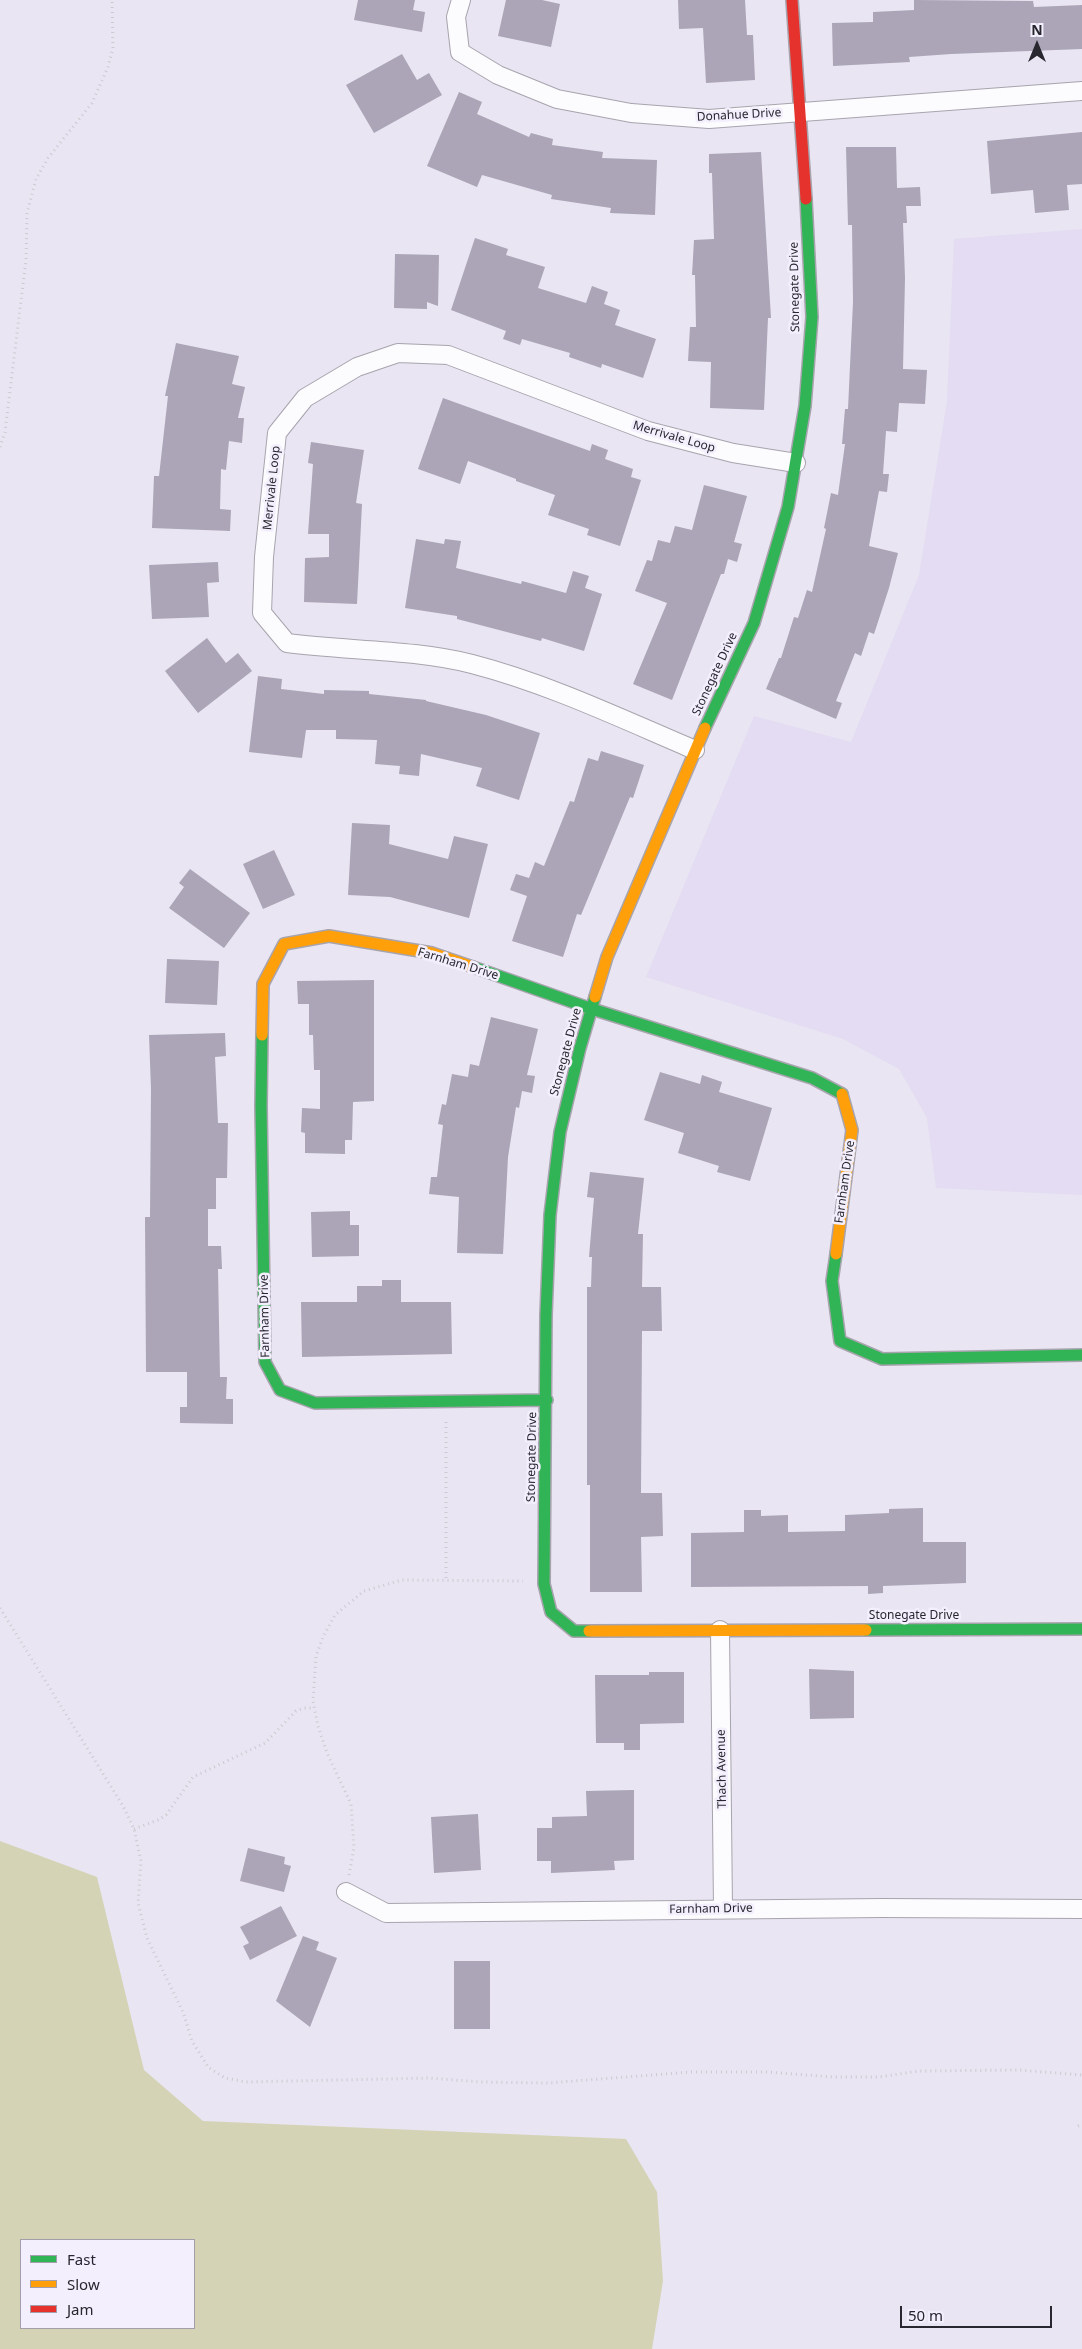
<!DOCTYPE html>
<html>
<head>
<meta charset="utf-8">
<style>
	body { margin:0 }
	#map { position:relative; width:1082px; height:2349px; overflow:hidden; background:#e9e5f2; font-family:"Noto Sans",sans-serif }
	canvas { display:block }
	.legend { position:absolute; left:20px; top:2239px; width:175px; height:90px; box-sizing:border-box; background:#f3effd; border:1px solid #a29faa; margin:0; padding:6px 9px; list-style:none; font-size:15px; color:#28262e }
	.legend li { display:flex; align-items:center; gap:10px; height:25px }
	.legend b { width:25px; border:1px solid #a29faa }
	.north { position:absolute; left:1012px; top:20px; width:50px; height:50px; -webkit-text-stroke:4px #f3effd; paint-order:stroke; rotate:0deg; font-size:14px; font-weight:700; line-height:20px; text-align:center; color:#28262e }
	.north::after { content:''; display:block; margin:auto; width:18px; height:22px; background:#28262e; clip-path:polygon(50% 0,100% 100%,50% 72%,0 100%) }
	.scale { position:absolute; left:900px; top:2306px; width:152px; height:22px; box-sizing:border-box; border:2px solid #28262e; border-top:0; padding-left:6px; font-size:15px; line-height:18px; white-space:nowrap; color:#28262e; -webkit-text-stroke:4px #f3effd; paint-order:stroke }
</style>
</head>
<body>
<div id="map">
<canvas width="1082" height="2349"></canvas>
<ul class="legend">
<li><b style="height:6px;background:#30b455"></b>Fast</li>
<li><b style="height:6px;background:#ff9f0a"></b>Slow</li>
<li><b style="height:6px;background:#e5322d"></b>Jam</li>
</ul>
<div class="north">N</div>
<div class="scale">50 m</div>
</div>
<script>
const ctx = document.querySelector('canvas').getContext('2d');
ctx.lineJoin = 'round';
function fill(path, color) { ctx.fillStyle = color; ctx.fill(path, 'evenodd'); }
function stroke(path, color, width, dash) { ctx.strokeStyle = color; ctx.lineWidth = width; ctx.lineCap = dash ? 'butt' : 'round'; ctx.setLineDash(dash || []); ctx.stroke(path); }
function label(font, color, halo, rows, align = 'center') {
  ctx.font = font + ' "Noto Sans",sans-serif'; ctx.lineWidth = 5; ctx.setLineDash([]); ctx.textBaseline = 'middle'; ctx.strokeStyle = halo; ctx.fillStyle = color; for (const [text, x, y, turn = 0] of rows) {
    ctx.save(); ctx.translate(x, y); ctx.rotate((+turn || 0) * Math.PI / 180); ctx.textAlign = isNaN(turn) ? turn : align; if (halo) ctx.strokeText(text, 0, 0); ctx.fillText(text, 0, 0); ctx.restore();
  }
}
fill(new Path2D(`
	M1082 229V1195L936 1188 927 1118 899 1069 843 1039 646 977 754 716 851 742 919 575 947 401 954 239Z`), '#e3dcf2');
fill(new Path2D(`
	M0 1841 97 1877 144 2070 203 2121 626 2139 657 2192 663 2281 652 2349H0ZM21 2240H194V2328H21Z`), '#d4d3b5');
fill(new Path2D(`
	M358 0H415L413 10 425 12 422 32 354 20Z
	M506 0H542L560 4 551 47 498 36Z
	M678 0H745L747 35H753L755 80 706 83 703 28 679 29Z
	M914 0 1033 1 1034 7 1082 5V49L951 54 909 57 910 62 833 66 832 23 873 22V12L914 10Z
	M402 54 417 80 429 73 442 95 374 133 346 85Z
	M459 92 482 102 477 114 529 137 531 133 553 139 552 145 603 152 602 158 657 160 655 215 610 213 611 208 551 199 552 195 482 175 477 187 427 166Z
	M1082 132V184L1067 185 1069 210 1035 213 1033 190 991 194 987 141Z
	M846 147H896L897 188 920 187 921 206H906L907 223H903L905 278 903 369 927 370 925 404 899 403 897 432 886 431 883 474H889L887 492 879 491 869 546 898 553 889 588 874 634 869 632 861 656 855 653 836 701 842 703 836 719 766 689 779 658H781L794 617 798 618 807 590 812 592 826 529 824 528 831 493 838 495 845 444H842L845 409H848L853 302 852 225H848Z
	M761 152 771 318H768L764 410 710 408 711 362 688 361 690 327H696L695 275H692L694 240 714 239 712 173H709V154Z
	M475 238 508 249 506 255 545 267 538 288 586 303 592 286 608 292 604 304 620 310 615 325 656 339 643 378 602 364 601 368 569 357 570 353 522 339 520 345 503 339 506 331 451 310Z
	M395 254 439 255 438 306 427 302V309L394 308Z
	M176 343 239 356 232 384 245 387 238 418H244L242 443 229 441 226 470 221 469 220 509 231 510 230 531 152 528 154 476H159L168 396H165Z
	M443 398 590 451 592 444 608 450 605 459 633 469 631 477 641 480 620 546 587 535 589 529 548 515 555 495 516 481V479L468 461 460 484 418 469Z
	M311 442 364 450 356 503 362 504 357 604 304 602 305 558 329 557V534H308L313 464 308 463Z
	M704 485 747 496 734 542 742 544 737 562 728 559 724 574H721L672 700 633 684 667 603 635 591 647 560 652 561 658 540 670 543 675 526 692 530Z
	M416 539 444 544 445 539 461 541 456 568 521 584 522 581 566 593 573 571 589 576 585 588 602 594 584 651 542 638 541 641 457 619V616L405 608Z
	M218 562 219 582 207 583 209 617 152 619 149 565Z
	M207 638 226 663 238 653 252 671 198 713 165 671Z
	M258 676 282 679 281 689 324 694V690L369 691V694L426 700V701L486 715 540 733 519 800 476 786 482 768 421 754 419 776 399 774 400 766 375 764 377 740 336 739V730H306L302 758 249 752Z
	M601 751 644 765 633 798 630 797 581 915 577 914 563 957 512 941 527 896 510 890 516 874 529 878 535 862 544 866 570 801 574 802 588 758 598 761Z
	M352 823 390 825 389 844 448 859 454 836 488 844 469 918 390 897 348 895Z
	M274 850 295 895 263 909 243 864Z
	M190 869 250 913 224 948 169 908 184 887 179 883Z
	M167 959 219 961 217 1005 165 1003Z
	M374 980V1101L353 1102 352 1140H345V1154L305 1153V1133L301 1132 302 1108 320 1109V1070H314L313 1035H309V1004H298L297 981Z
	M491 1017 538 1029 527 1075 535 1076 532 1093 522 1091 519 1108 516 1107 508 1157 503 1254 457 1253 459 1197 429 1194 431 1177H437L443 1125 438 1124 442 1104 446 1105 452 1074 468 1077 470 1064 479 1066Z
	M225 1033 226 1056 215 1057 218 1123H228L227 1178H216V1209H208V1246H221L222 1269H218L220 1377H227L226 1399H233V1424L180 1423V1407H187V1372H146L145 1217H150L151 1089 149 1035Z
	M660 1072 700 1084 702 1075 722 1082 719 1092 772 1108 750 1181 717 1172 719 1166 678 1153 684 1133 644 1120Z
	M590 1172 644 1178 638 1234H643L642 1287H661L662 1331H642L641 1493H662L663 1536 641 1537 642 1592H590V1485H587V1287H591L592 1257H589L594 1198 587 1197Z
	M350 1211V1225H359V1256L312 1257 311 1212Z
	M382 1280H401V1302H451L452 1354 302 1357 301 1302H357V1286H382Z
	M923 1508V1542H966V1583L883 1586V1593L868 1594V1586L691 1587V1533L744 1532V1510H761V1516L788 1515V1532L845 1531V1515L889 1513V1509Z
	M809 1669 854 1671V1718L810 1719Z
	M649 1672H684V1723L640 1724V1750H624V1743H596L595 1675H649Z
	M634 1790V1860L614 1861 615 1870 551 1873V1861H537V1828H552V1817L587 1816 586 1791Z
	M478 1814 481 1870 434 1873 431 1817Z
	M248 1848 285 1857 284 1864 291 1866 284 1892 240 1881Z
	M281 1906 297 1936 250 1960 243 1946 249 1943 240 1927Z
	M303 1936 319 1942 316 1950 337 1958 310 2027 276 2001Z
	M454 1961H490V2029H454Z`), '#aba5b7');
const street = new Path2D(`
	M461 0 456 17 460 52 498 75 557 99 631 113 709 119 1082 91
	M695 750C622 719 549 684 472 664 413 649 348 651 287 643L262 613 264 557 277 433 305 398 357 367 398 353 448 355 648 431 733 453 796 463
	M720 1630 723 1909
	M346 1892 386 1913 882 1908 1082 1909`);
const fast = new Path2D(`
	M705 728 754 623 788 507 805 406 812 317 806 199
	M473 967 592 1009 812 1078 842 1094
	M262 1035 261 1106 265 1362 280 1390 315 1403 547 1400
	M836 1254 832 1281 840 1341 882 1359 1082 1355
	M866 1630 1082 1629
	M589 1631H574L551 1612 544 1584 546 1315 550 1215 560 1132 580 1048 595 997`);
const slow = new Path2D(`
	M595 997 607 957 705 728
	M262 1035 263 984 284 944 329 936 432 953 473 967
	M836 1254 852 1130 842 1094
	M589 1631 866 1630`);
const jam = new Path2D(`
	M792 0 806 199`);
stroke(street, '#a8a4ae', 20);
stroke(fast, '#a8a4ae', 14);
stroke(slow, '#a8a4ae', 14);
stroke(jam, '#a8a4ae', 14);
stroke(new Path2D(`
	M0 447 5 432 26 260 27 213 36 179 48 158 92 103 108 67 113 48 112 0
	M446 1422V1580
	M0 1608 123 1806 134 1829 141 1861 138 1903 147 1938 183 2012 192 2041 208 2067 225 2078 246 2082 429 2078 480 2082 548 2083 691 2072H766L834 2077H879L919 2071 1019 2070 1082 2075
	M134 1829 158 1820 166 1815 193 1777 265 1743 296 1711 304 1708H313
	M349 1875 354 1848 351 1804 327 1753 318 1726 313 1701 316 1656 323 1637 335 1615 364 1591 402 1580 523 1581
	M1078 2126 1082 2124`), '#cbcace', 3, [1, 4]);
stroke(street, '#fcfbfd', 18);
stroke(fast, '#30b455', 11);
stroke(slow, '#ff9f0a', 11);
stroke(jam, '#e5322d', 11);
label('12px', '#28262e', '#f3effd', [
	["Donahue Drive",739,115,-3],
	["Stonegate Drive",795,287,-91],
	["Merrivale Loop",674,437,16],
	["Merrivale Loop",272,488,-84],
	["Stonegate Drive",715,674,-65],
	["Farnham Drive",458,964,17],
	["Stonegate Drive",566,1052,-75],
	["Farnham Drive",845,1182,-82],
	["Farnham Drive",265,1316,-91],
	["Stonegate Drive",532,1457,-89],
	["Stonegate Drive",914,1616],
	["Thach Avenue",722,1769,-91],
	["Farnham Drive",711,1909,-1]
]);
</script>
</body>
</html>
